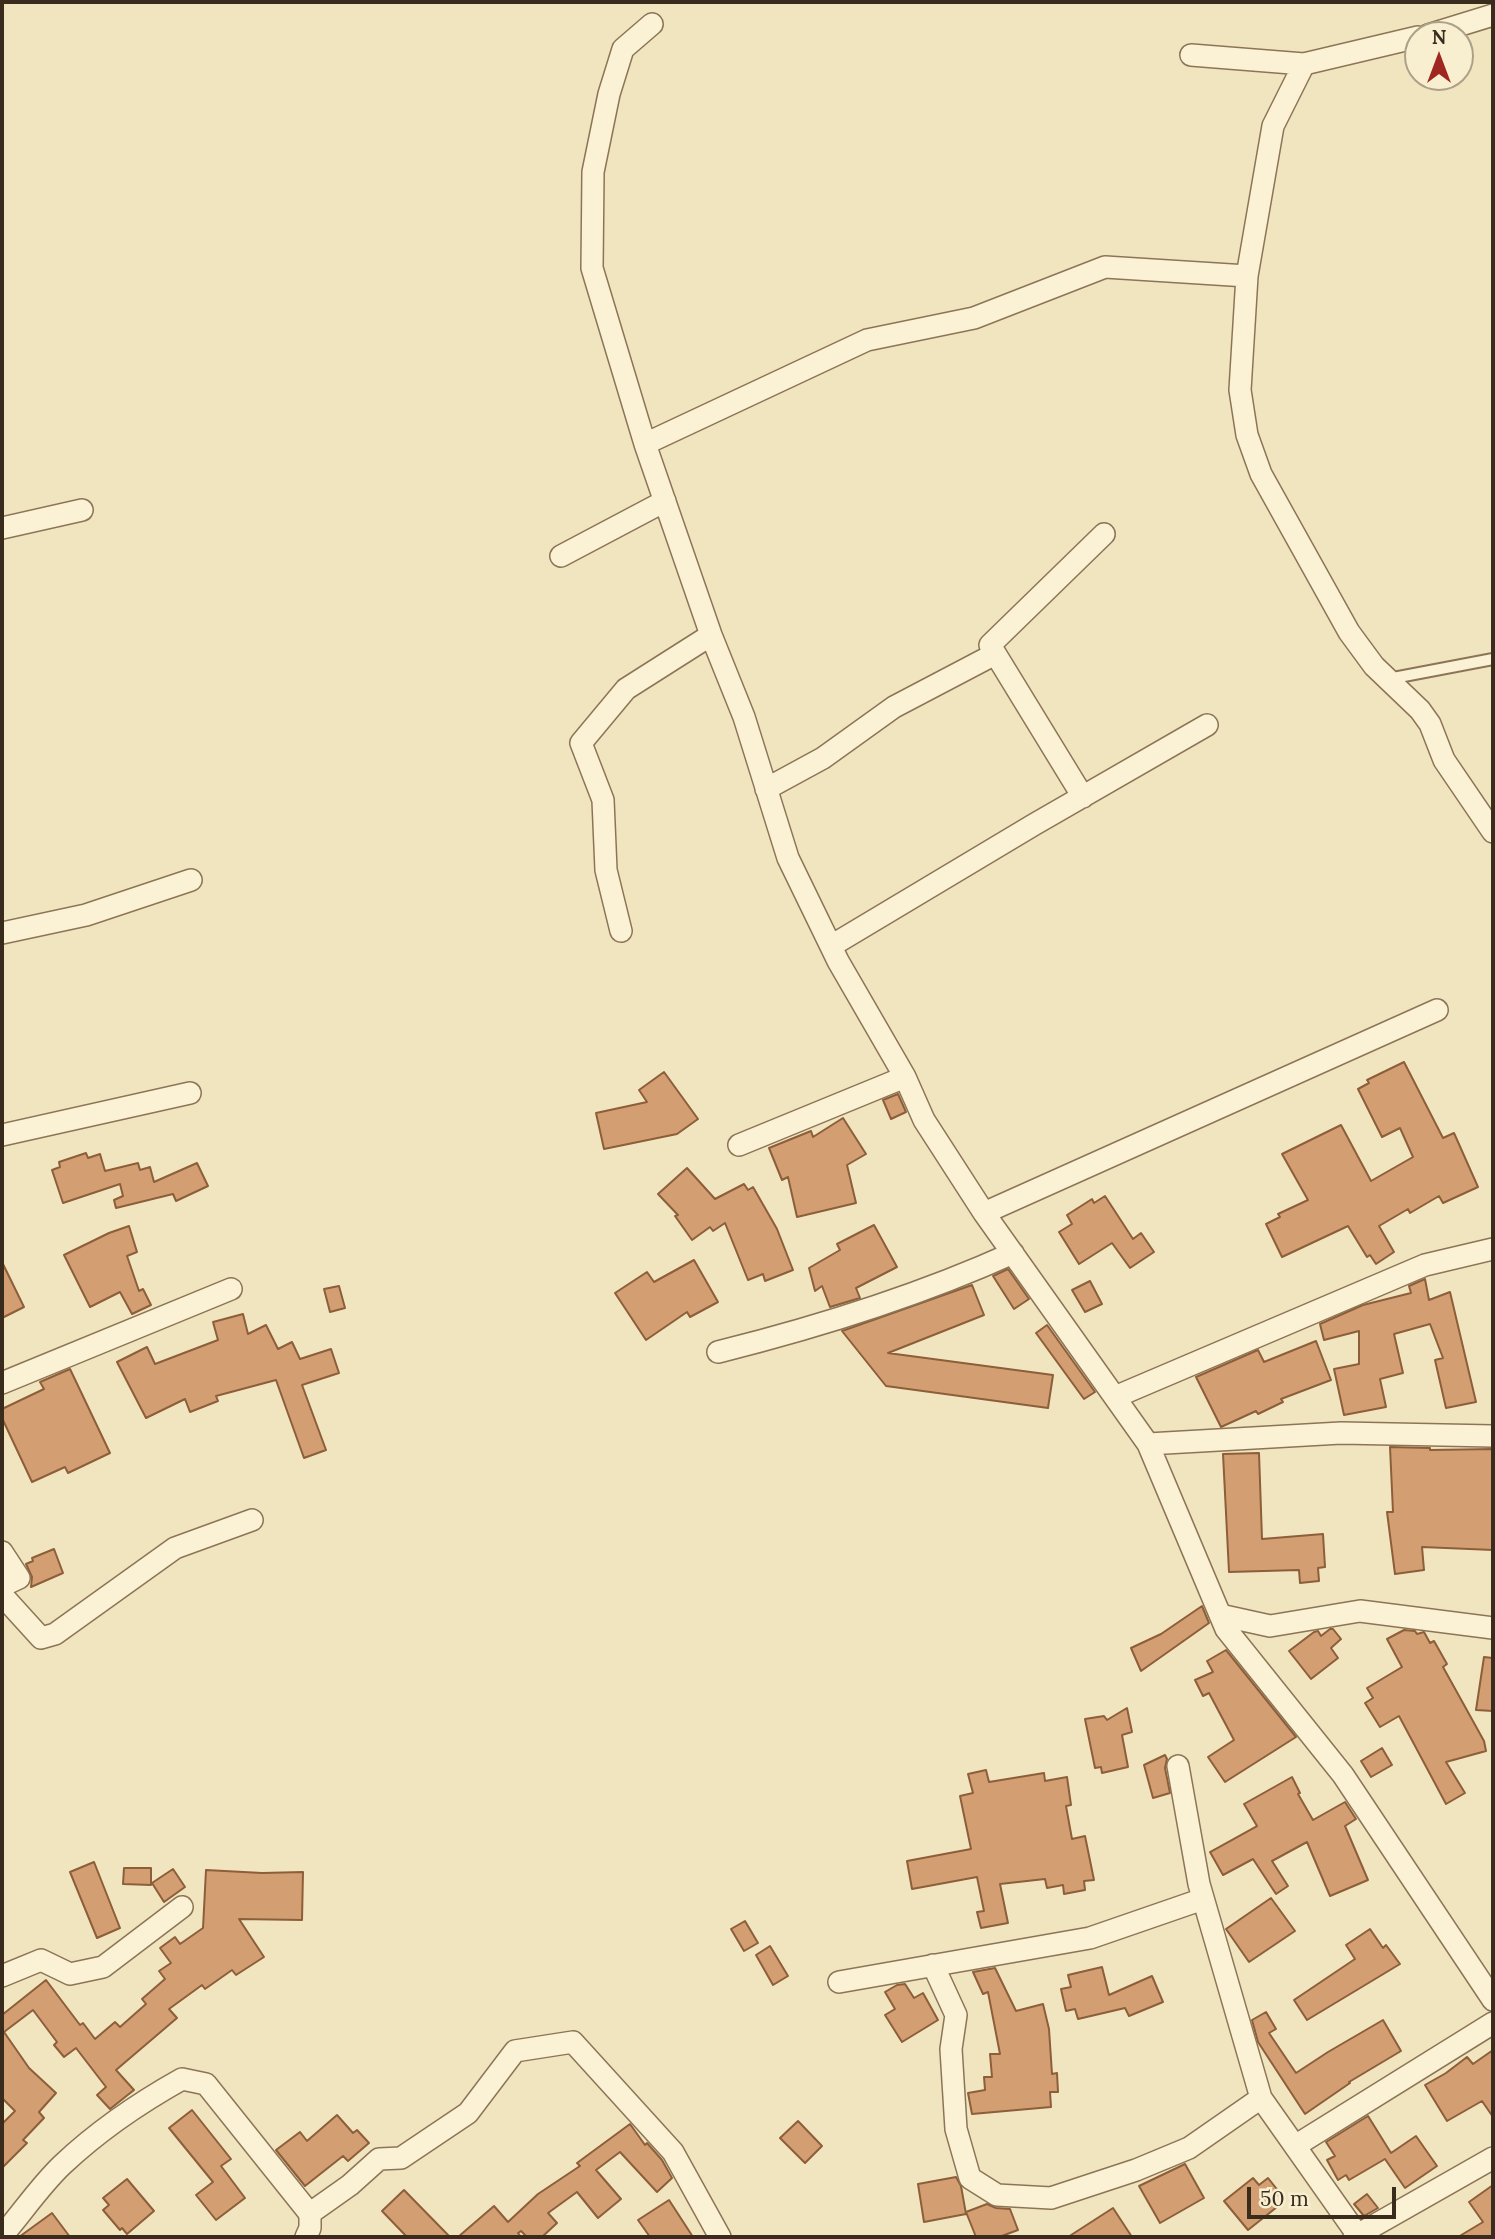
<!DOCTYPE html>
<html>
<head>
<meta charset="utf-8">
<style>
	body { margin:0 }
	#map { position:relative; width:1495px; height:2239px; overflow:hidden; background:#f1e5c0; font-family:Lora,serif }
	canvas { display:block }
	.frame { position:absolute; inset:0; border:4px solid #3a2c1c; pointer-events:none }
	.north { position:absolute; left:1404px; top:21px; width:70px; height:70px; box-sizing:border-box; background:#f8eed0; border:2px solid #aca088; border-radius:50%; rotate:0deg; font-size:19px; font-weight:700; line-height:28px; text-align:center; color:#3a2c1c }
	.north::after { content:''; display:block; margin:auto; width:24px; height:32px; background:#a02621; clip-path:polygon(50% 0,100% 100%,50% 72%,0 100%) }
	.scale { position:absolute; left:1247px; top:2187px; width:149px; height:32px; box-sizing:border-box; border:4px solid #3a2c1c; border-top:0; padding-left:9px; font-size:21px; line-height:24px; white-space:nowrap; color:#3a2c1c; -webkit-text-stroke:5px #f8eed0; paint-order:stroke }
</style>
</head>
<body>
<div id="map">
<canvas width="1495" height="2239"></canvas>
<div class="frame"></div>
<div class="north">N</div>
<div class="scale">50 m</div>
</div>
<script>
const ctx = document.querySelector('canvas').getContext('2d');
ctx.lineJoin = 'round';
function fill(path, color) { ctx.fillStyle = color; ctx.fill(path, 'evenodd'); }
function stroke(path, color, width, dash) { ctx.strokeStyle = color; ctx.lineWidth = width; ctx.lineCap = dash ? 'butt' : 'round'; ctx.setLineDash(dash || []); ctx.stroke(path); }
const building = new Path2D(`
	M1404 1062 1443 1138 1454 1133 1478 1187 1443 1203 1439 1196 1410 1213 1408 1209 1379 1226 1394 1252 1376 1264 1370 1255 1367 1257 1348 1226 1282 1257 1266 1224 1280 1217 1278 1214 1308 1200 1282 1154 1341 1125 1371 1181 1413 1157 1400 1128 1382 1137 1358 1089 1369 1083 1367 1080Z
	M664 1072 698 1119 677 1134 604 1149 596 1113 647 1102 639 1090Z
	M898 1094 906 1112 891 1119 883 1100Z
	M843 1118 866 1154 847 1165 856 1203 797 1217 788 1177 782 1180 769 1148 811 1131 813 1137Z
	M86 1153 88 1158 100 1154 105 1171 138 1163 140 1170 150 1167 154 1182 197 1163 208 1186 176 1201 173 1194 116 1208 114 1200 123 1196 120 1184 63 1203 52 1170 60 1167 59 1162Z
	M687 1168 715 1199 744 1184 748 1190 753 1187 777 1229 793 1270 765 1281 763 1274 748 1280 725 1223 713 1231 710 1227 692 1240 675 1216 678 1215 658 1194Z
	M1105 1196 1133 1239 1141 1233 1154 1252 1130 1268 1112 1243 1079 1264 1059 1232 1072 1224 1067 1215 1092 1199 1094 1203Z
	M874 1225 897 1267 856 1288 860 1298 830 1307 822 1286 815 1291 809 1268 840 1250 837 1244Z
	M129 1226 137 1252 127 1256 139 1291 143 1289 151 1305 132 1314 120 1292 90 1307 64 1255 109 1233Z
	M694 1260 718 1302 690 1317 687 1312 646 1340 615 1293 647 1272 654 1282Z
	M2 1262 24 1307 2 1318Z
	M1008 1269 1029 1299 1014 1309 993 1276Z
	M1425 1279 1429 1300 1450 1292 1476 1402 1446 1408 1435 1360 1443 1358 1430 1324 1394 1334 1403 1373 1380 1379 1386 1407 1344 1415 1334 1369 1359 1364V1331L1324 1340 1320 1324 1363 1305 1411 1293 1409 1286Z
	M1090 1281 1102 1304 1085 1312 1072 1290Z
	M972 1285 984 1315 888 1353 1053 1375 1048 1408 886 1386 842 1331Z
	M339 1286 345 1308 330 1312 324 1289Z
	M243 1314 248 1334 266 1325 278 1349 292 1342 300 1359 331 1349 339 1373 302 1385 326 1450 304 1458 276 1380 216 1396 218 1401 190 1412 185 1399 146 1418 117 1362 147 1347 155 1364 218 1340 213 1322Z
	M1047 1325 1095 1392 1084 1399 1036 1333Z
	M1316 1341 1331 1380 1281 1399 1283 1402 1258 1414 1256 1411 1221 1427 1196 1377 1258 1350 1264 1362Z
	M70 1369 110 1453 68 1473 65 1467 32 1482 2 1418V1409L44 1389 40 1382Z
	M1390 1447 1430 1448V1450L1493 1449V1550L1422 1547 1424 1570 1395 1574 1387 1512H1393Z
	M1259 1453 1262 1539 1323 1534 1325 1567 1318 1568 1319 1581 1300 1583 1299 1570 1229 1572 1223 1454Z
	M54 1549 63 1573 31 1587 32 1577 26 1564 33 1561 32 1558Z
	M1202 1606 1209 1623 1141 1671 1131 1648 1161 1634Z
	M1330 1629H1333L1341 1639 1331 1648 1338 1658 1311 1679 1289 1651 1314 1632 1318 1631 1321 1636Z
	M1404 1630 1415 1631 1417 1634 1424 1632 1430 1643 1434 1641 1447 1664 1443 1667 1484 1741 1486 1751 1446 1762 1465 1793 1446 1804 1399 1716 1380 1727 1365 1703 1373 1698 1367 1688 1402 1667 1387 1639Z
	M1226 1650 1296 1737 1225 1782 1208 1757 1234 1740 1209 1693 1203 1696 1195 1680 1213 1672 1207 1661Z
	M1484 1657 1493 1658V1711L1476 1710Z
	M1127 1708 1132 1732 1122 1735 1128 1767 1102 1773 1101 1767 1095 1768 1085 1719 1104 1716 1107 1720Z
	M1382 1748 1392 1765 1371 1777 1361 1761Z
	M1165 1755 1167 1759 1165 1768 1170 1793 1153 1798 1144 1765Z
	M986 1770 989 1782 1044 1773 1045 1781 1067 1777 1071 1805 1066 1806 1072 1839 1085 1836 1094 1880 1084 1881 1085 1890 1064 1894 1063 1885 1047 1888 1045 1879 1000 1884 1008 1923 981 1928 977 1912 984 1911 977 1877 912 1889 907 1861 971 1849 960 1796 973 1793 968 1774Z
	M1292 1777 1300 1793 1298 1794 1313 1820 1345 1802 1356 1819 1345 1826 1368 1880 1330 1896 1307 1842 1272 1861 1288 1886 1276 1894 1253 1859 1223 1875 1210 1852 1257 1826 1244 1804Z
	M94 1862 120 1928 97 1938 70 1872Z
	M124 1868H151V1885L123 1884Z
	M173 1869 185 1887 164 1902 152 1883Z
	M206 1870 262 1873 303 1872 302 1920 239 1919 264 1957 236 1975 232 1970 205 1989 202 1985 169 2009 177 2018 116 2070 134 2090 110 2109 97 2095 106 2087 76 2048 64 2057 54 2045 57 2042 33 2010 4 2032 29 2068 56 2093 39 2112 44 2118 23 2140 27 2143 2 2168V2124L15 2111 2 2098V2015L46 1980 80 2025 83 2023 95 2039 115 2022 120 2027 146 2004 142 1999 165 1979 159 1971 171 1963 160 1948 175 1937 180 1944 203 1928Z
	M1271 1898 1295 1931 1249 1962 1226 1929Z
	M745 1921 758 1943 744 1951 731 1929Z
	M1370 1929 1383 1948 1386 1945 1400 1964 1307 2020 1294 2000 1355 1959 1346 1945Z
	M770 1946 788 1976 773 1985 756 1955Z
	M1102 1967 1109 1995 1152 1976 1163 2002 1129 2016 1125 2008 1078 2019 1075 2009 1066 2011 1061 1989 1071 1987 1068 1975Z
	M995 1968 1016 2011 1043 2004 1049 2029 1052 2074 1057 2073 1058 2092H1050L1051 2107 972 2114 968 2093 985 2090 984 2077H992L990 2054H1000L988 1992 983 1994 973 1972Z
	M905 1984 914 1998 923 1993 938 2020 902 2042 885 2015 895 2009 885 1992 897 1985Z
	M1266 2012 1276 2029 1269 2033 1296 2073 1328 2052 1383 2020 1401 2051 1349 2082 1350 2083 1305 2114 1258 2042 1252 2020Z
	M1493 2050V2117L1482 2101 1447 2121 1425 2085 1446 2073 1467 2057 1473 2064Z
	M192 2110 231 2159 221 2166 245 2198 216 2220 196 2195 213 2182 169 2128Z
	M337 2115 353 2133 357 2130 369 2143 348 2161 343 2156 305 2186 276 2150 300 2132 307 2141Z
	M1368 2116 1391 2153 1416 2136 1437 2166 1405 2188 1385 2159 1349 2180 1346 2175 1338 2180 1327 2160 1335 2156 1326 2142Z
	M798 2121 822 2146 805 2163 780 2138Z
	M630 2124 645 2145 647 2143 662 2160 672 2178 657 2192 620 2152 596 2170 621 2199 598 2218 577 2192 548 2213 557 2223 542 2237H527L521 2231 518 2233 521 2237H458L494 2206 508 2222 538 2194 580 2166 577 2163Z
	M1185 2164 1204 2198 1160 2223 1139 2186Z
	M956 2177 961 2186 966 2214 924 2222 918 2184Z
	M1253 2178 1259 2185 1268 2178 1280 2193 1271 2200 1277 2207 1248 2230 1224 2201Z
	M127 2179 154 2211 127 2234 122 2228 120 2230 103 2210 109 2205 103 2198Z
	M1493 2185V2237H1458L1483 2222 1469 2202Z
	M404 2190 450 2237H407L382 2211Z
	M1367 2194 1378 2208 1364 2216 1354 2204Z
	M669 2200 693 2237H650L638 2220Z
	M987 2204 996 2208 1010 2209 1018 2230 999 2237H976L966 2212Z
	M1113 2208 1132 2237H1068Z
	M52 2213 70 2237H19Z`);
fill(building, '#d39f72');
stroke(building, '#8d5e3a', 2);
const service = new Path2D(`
	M1388 679 1493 659`);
const minor = new Path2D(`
	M652 24 623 49 609 94 593 172 592 268 645 444 711 635 744 717 788 858 838 961 905 1077 924 1120 984 1213 1148 1444 1226 1629 1343 1775 1493 2000
	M1428 35 1493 15
	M1418 37 1304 64 1273 126 1247 276 1240 390 1247 435 1261 474 1349 632 1374 666 1420 710 1430 724 1444 760 1493 832
	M1191 55 1304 64
	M645 444 867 340 974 318 1105 267 1247 276
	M2 528 82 510
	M561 556 665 501
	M766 789 823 758 894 707 995 654
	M1083 797 990 645 1104 534
	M621 931 606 870 603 800 581 743 626 689 711 635
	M2 933 86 915 191 880
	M831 946 1035 824 1207 725
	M2 1135 190 1093
	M739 1145 905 1077
	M984 1213 1437 1010
	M718 1352C818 1327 918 1296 1013 1253
	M2 1383 231 1289
	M1115 1397 1425 1265 1493 1249
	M1148 1444 1341 1433 1493 1436
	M2 1552 19 1578 2 1586
	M2 1595 41 1638 55 1634 175 1548 252 1520
	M1220 1615 1270 1626 1360 1611 1493 1628
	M1178 1766 1199 1884 1261 2098 1359 2237
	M933 1965 956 2015 951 2049 956 2129 970 2178 997 2195 1051 2198 1136 2170 1189 2148 1261 2098
	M2 1976 41 1960 70 1974 103 1967 182 1907
	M839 1982 1090 1938 1203 1899
	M1295 2146 1493 2023
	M309 2214 350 2185 379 2159 401 2158 468 2113 515 2051 573 2042 673 2152 720 2237
	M2 2236C22 2213 40 2186 62 2165 98 2131 139 2103 182 2079L206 2084 310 2214V2228L306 2237
	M1354 2237 1493 2158`);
stroke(service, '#8c7556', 14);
stroke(minor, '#8c7556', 24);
stroke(service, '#fbf1d4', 10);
stroke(minor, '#fbf1d4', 21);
</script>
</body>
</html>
